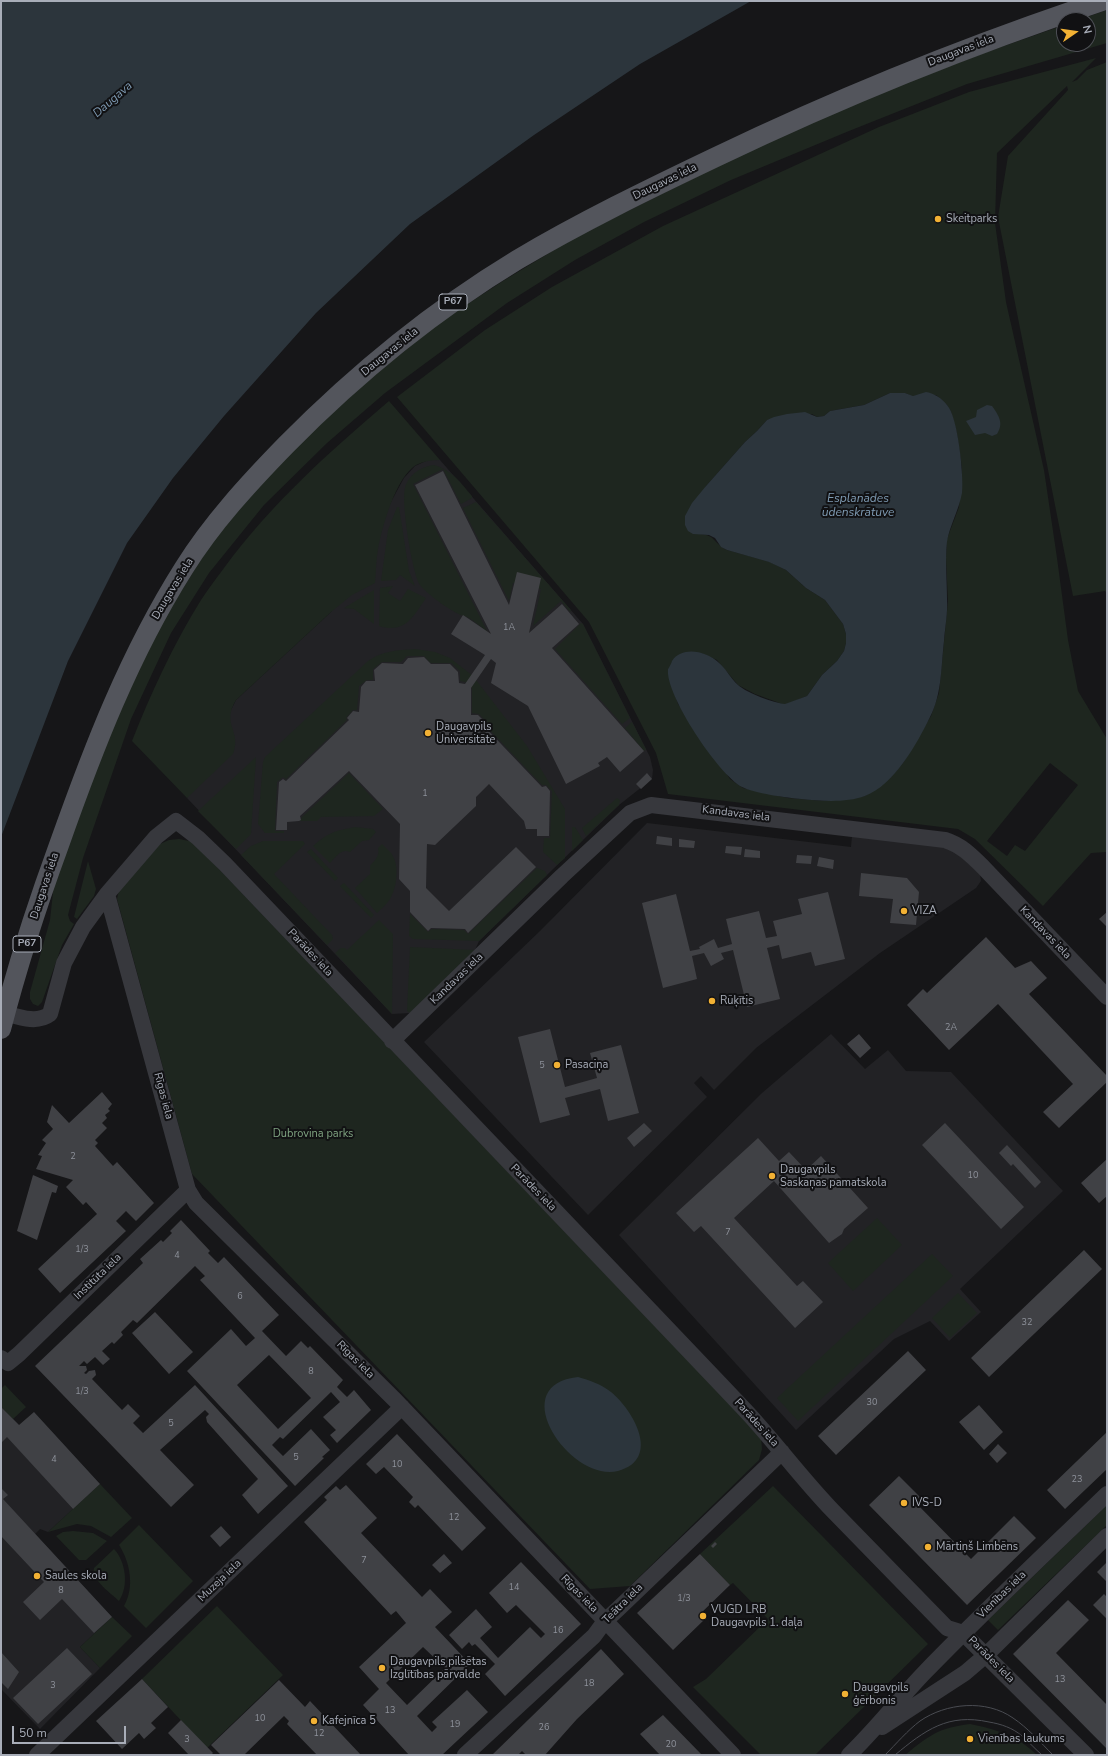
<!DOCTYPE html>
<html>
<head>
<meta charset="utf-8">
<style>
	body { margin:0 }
	#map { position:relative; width:1108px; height:1756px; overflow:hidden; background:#161618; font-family:"Nunito Sans",sans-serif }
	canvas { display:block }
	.frame { position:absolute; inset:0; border:2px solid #a8adb8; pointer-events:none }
	.north { position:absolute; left:1056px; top:12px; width:40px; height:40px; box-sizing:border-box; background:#111113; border:1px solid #4d4f55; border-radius:50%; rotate:77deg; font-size:11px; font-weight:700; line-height:16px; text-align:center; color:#a8adb8 }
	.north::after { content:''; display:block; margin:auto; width:14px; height:18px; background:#f2b134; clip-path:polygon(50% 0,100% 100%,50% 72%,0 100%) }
	.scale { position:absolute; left:12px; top:1726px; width:114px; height:18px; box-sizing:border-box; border:2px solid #a8adb8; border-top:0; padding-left:5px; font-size:12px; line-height:14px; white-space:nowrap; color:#a8adb8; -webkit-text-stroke:3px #111113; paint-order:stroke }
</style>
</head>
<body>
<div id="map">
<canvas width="1108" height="1756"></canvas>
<div class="frame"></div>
<div class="north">N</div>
<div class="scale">50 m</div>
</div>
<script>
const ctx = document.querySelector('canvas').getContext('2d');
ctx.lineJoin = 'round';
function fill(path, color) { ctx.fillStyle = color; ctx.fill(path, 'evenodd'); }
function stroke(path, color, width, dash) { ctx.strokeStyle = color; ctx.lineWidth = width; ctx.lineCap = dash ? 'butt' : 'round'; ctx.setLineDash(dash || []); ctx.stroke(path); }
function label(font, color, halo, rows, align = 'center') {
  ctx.font = font + ' "Nunito Sans",sans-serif'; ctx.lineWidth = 4; ctx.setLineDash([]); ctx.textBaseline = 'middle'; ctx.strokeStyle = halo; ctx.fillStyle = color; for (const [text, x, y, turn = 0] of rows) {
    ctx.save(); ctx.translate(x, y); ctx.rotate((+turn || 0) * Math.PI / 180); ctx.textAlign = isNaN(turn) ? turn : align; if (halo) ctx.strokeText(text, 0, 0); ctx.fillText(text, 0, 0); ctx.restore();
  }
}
fill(new Path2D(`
	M428 460H440L583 624 650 757 653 770 652 779 619 805 479 941 475 950 410 1013 392 1014 187 798 236 700 331 612 404 478 415 466Z
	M647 823 851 847 852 836 943 847 953 851 964 859 980 875 981 881 976 888 880 953 756 1048 714 1090 701 1076 694 1083 707 1097 588 1215 424 1042 540 931Z
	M831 1034 865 1069 888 1050 906 1071 951 1072 1063 1191 960 1289 981 1312 949 1341 930 1321 894 1339 796 1430 619 1235 762 1093Z
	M1 1407 19 1425 8 1437 73 1509 48 1532 40 1529 35 1534 112 1617 80 1647 100 1668 40 1729 1 1689Z`), '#222225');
fill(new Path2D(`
	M1107 10V43L967 84 849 131 731 180 644 222 575 260 507 303 385 393 327 443 264 505 209 573 171 633 131 719 83 858 68 915 70 921 74 924 62 945 42 1002 38 1006 33 1004 30 999V992L50 920 54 883 79 808 150 641 210 545 254 491 289 453 372 377 443 320 503 281 574 238 752 149 882 92 984 53 1064 25V44H1088V20H1078Z
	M1096 58 1072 82 1077 80 1087 70 1107 62V593L1105 591 1073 596 998 217 1008 156 1068 90 1067 86 997 153 995 223 1006 302 1044 470 1057 558 1068 640 1078 691 1107 739V852L1091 853 1043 906 975 839 958 829 668 794 656 753 589 622 397 397 485 330 552 287 663 226 879 127 969 92ZM890 393H905L912 396 936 395 947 405 951 412 957 434 962 468 959 507 947 539 946 558 948 601 939 693 931 716 903 763 891 777 865 796 825 801 788 798 743 788 730 779 678 704 670 680 668 669 701 653 717 660 738 685 755 694 785 705 807 696 822 675 837 661 844 651 846 643V634L843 624 825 600 806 588 786 570 770 562 727 550C711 542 717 533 693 534L706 486 745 442 757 431 767 420 812 414 817 417 824 416 830 411 864 405ZM1050 763 1078 785 1025 851 1015 845 1007 856 987 841Z
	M389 401 440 460C432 460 424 461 416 465 396 477 382 527 378 549 376 560 376 572 375 583L352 595 331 612 236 700C221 725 242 731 233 754L187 798 132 741C151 693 173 645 201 600 208 589 216 579 224 568 272 503 328 453 389 401Z
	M434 465C452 470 461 483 472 496V498L461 504 443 469 413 484 487 631C480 627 472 618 464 616 453 613 428 595 420 585 412 572 401 503 405 488 408 475 422 466 434 465Z
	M476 502 571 610 570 612 561 601 533 626 541 589 513 583 509 601 463 508Z
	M397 507H399L409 571 415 586 400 575 396 580 381 581 388 530Z
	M393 586 388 593 400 601 408 589 426 598C413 617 405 634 379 626L380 588Z
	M374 590V624L354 609 344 608Z
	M581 623 583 624 630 718 622 724 555 649Z
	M415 649 435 652 450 658 473 676 527 746 565 809V858L557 865 543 852 544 838H550L552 791 546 785H542L484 724V719L479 714 472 713V688L465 682 460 681V671L451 663H431L424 656H407L401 662H382L373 669V680H367L359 686 357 710H353L346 718 347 720 286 779 283 777 277 782 275 831H284V833H265L258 824 263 762 265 757 368 661C382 651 398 650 415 649Z
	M632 722 646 749 644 751 625 728Z
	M256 757 251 834 236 849 198 811Z
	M349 773 383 809 374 816 321 817 317 821H300L302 817Z
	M617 798 620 800 619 805 586 836 582 828Z
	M355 827 373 829 376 832 369 840 362 841 350 852C341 848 336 857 330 863L313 846C329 832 335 831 355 827Z
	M572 827H575L583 840 572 851Z
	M179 839 189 841 197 846 761 1437 762 1449 759 1460 630 1586 590 1589 192 1174 117 899 119 890 160 844 169 840Z
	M263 841H303L305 844 274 874 332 935 333 939 327 945 241 855 251 846Z
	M382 844C385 847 388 850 391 853 400 865 397 887 390 899 387 904 381 909 377 913L355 888 370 874V866C375 860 380 856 378 848Z
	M311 849 338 878 335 881 307 852Z
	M88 861 96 889 94 896 77 919 74 917Z
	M537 868 545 871 547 875 479 941 413 939 409 936 410 914 428 932 432 929 464 930 468 934Z
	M344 883 374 915 371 918 340 886Z
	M379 920 393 934 392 1014 335 953 341 948H345L347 950Z
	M410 947 475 950 410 1013 407 1011Z
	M877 1218 902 1245 853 1291 828 1263Z
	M932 1254 953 1276 798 1421 777 1398Z
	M958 1293 977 1313 950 1338 932 1318Z
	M5 1385 26 1407 13 1419 1 1407V1389Z
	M100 1484 132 1518 111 1537 91 1526 77 1524 48 1532Z
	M773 1486 928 1644 815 1755H761L693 1687 706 1679 768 1619 733 1583 730 1585 700 1554Z
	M1107 1505V1525L998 1630 988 1620Z
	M139 1525 193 1581 146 1628 124 1606C135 1587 130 1562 119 1545Z
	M73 1531 93 1533 107 1541 86 1560H79L56 1536 63 1532Z
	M114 1549C126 1562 129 1586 119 1601 111 1593 91 1580 94 1568Z
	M217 1606 283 1675 207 1748 142 1679Z
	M112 1617 132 1636 100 1668 80 1647Z
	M970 1724C995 1729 1018 1736 1037 1755H905C930 1735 938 1728 970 1724Z`), '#1e261f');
fill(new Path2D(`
	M1 1H751L640 64 534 135 410 224 316 313 224 416 173 478 127 543 68 661 1 837Z
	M926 392C933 393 942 398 947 405 958 416 964 477 962 493 959 510 949 527 947 542 945 561 947 580 947 598 948 613 945 627 944 641 941 667 942 694 930 717 917 744 894 785 865 796 846 803 821 801 801 799 788 798 753 793 742 787 719 775 665 695 668 669 669 668 672 662 672 661 682 646 706 651 718 662 726 668 730 678 738 685 747 693 774 703 785 704L807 696 822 675 837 661 844 651 846 643V634L843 624 825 600 806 588 786 570 769 562 727 550 721 547 715 538 709 535 693 534 688 531 685 525V516L692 503 706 486 745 442 757 431 767 420 774 417 787 414 805 412 817 417 824 416 830 411 864 405 890 393H905L913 396Z
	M987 405 992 406C999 416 1004 423 997 434L992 436 985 433 975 435 966 421 976 417 977 410Z
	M578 1377C589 1380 601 1384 611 1392 633 1410 662 1459 618 1471 571 1483 503 1385 578 1377Z`), '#2c353c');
fill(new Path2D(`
	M443 471 509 605 517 572 541 578 529 633 562 604 579 624 552 648 644 751 620 772 607 757 598 763 600 766 566 784 528 706 491 683 496 663 491 659 471 688V715H478L482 719V724L542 787 546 786 550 791 549 836H537V829H526L524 821 489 784 476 797V806L435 845 427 844 426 888 449 911 516 847 536 867 468 933 465 929 431 928 428 931 410 912V891L399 879 400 824 349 771 300 816 301 820 299 821 287 822V830H276L279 782 283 779 286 781 349 720 347 718 353 711 359 712 361 687 366 681H375L374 670 382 663 403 664 408 658 424 657 431 664H450L458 672 459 683 465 684 485 655 451 634 463 615 491 634 415 485Z
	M647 773 652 779 641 789 636 784Z
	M657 836 672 838V846L656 844Z
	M679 839 695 841 694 848 679 847Z
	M726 846 742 847 741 855 725 853Z
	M745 849 760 851V858L744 857Z
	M797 855 812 856 811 864 796 863Z
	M819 857 834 860 833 869 817 866Z
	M861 873 907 878 919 892 916 925 890 923 893 899 859 896Z
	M828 892 845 959 815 966 811 952 782 959 779 945 767 948 780 999 747 1007 733 950 721 953 724 959 711 966 704 953 692 956 697 979 663 988 642 903 676 894 690 951 700 949 699 947 714 939 718 948 732 944 726 919 759 911 766 938 777 936 773 921 802 914 798 899Z
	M1107 912V927L1099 919Z
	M986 937 1015 968 1031 961 1047 978 1029 994 1107 1076V1082L1059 1128 1043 1112 1073 1084 998 1004 949 1050 907 1005 923 989 927 993Z
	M550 1029 565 1087 597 1078 590 1053 621 1045 639 1113 608 1121 600 1089 565 1098 570 1115 540 1123 518 1037Z
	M859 1034 871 1048 860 1058 847 1044Z
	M102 1092 112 1104 108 1109 110 1111 105 1115 107 1118 102 1123 107 1128 95 1140 98 1143 95 1146 113 1166 117 1162 154 1203 136 1221 126 1211 116 1221 126 1231 60 1293 38 1269 97 1214 86 1202 83 1205 66 1187 73 1180 36 1169 42 1156 38 1155 46 1143 42 1140 53 1129 47 1122 52 1105 69 1123Z
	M644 1123 652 1131 634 1147 627 1138Z
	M945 1123 1024 1207 1001 1229 922 1145Z
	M758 1138 779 1161 789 1152 806 1170 821 1156 868 1208 844 1229 842 1234 829 1243 774 1181 734 1218 797 1286 803 1281 823 1302 795 1328 701 1226 694 1232 676 1213Z
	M1007 1145 1041 1182 1035 1188 1013 1164 1011 1166 999 1153Z
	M1107 1159V1196L1099 1203 1081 1183Z
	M33 1175 58 1186 56 1193 52 1192 37 1240 17 1231Z
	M181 1220 210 1251 208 1253 218 1263 224 1257 279 1315 262 1331 286 1356 301 1341 308 1348 310 1346 343 1380 337 1387 347 1397 354 1390 371 1410 337 1443 330 1435 336 1430 323 1417 340 1402 331 1392 283 1439 280 1437 272 1445 283 1456 311 1429 330 1450 322 1457 324 1458 295 1486 187 1371 231 1329 246 1346 255 1338 200 1280 205 1276 195 1266 137 1323 133 1320 121 1332 123 1335 114 1344 112 1342 102 1351 110 1359 103 1365 95 1357 87 1364 84 1361 79 1366H86L87 1370 84 1373 86 1374 89 1371 95 1370 96 1375 92 1379 122 1410 128 1404 140 1416 133 1423 143 1433 195 1385 288 1486 258 1514 242 1495 258 1479 207 1422 206 1417 209 1414 205 1410 160 1450 194 1485 171 1507 35 1366 143 1263 140 1259 161 1240 163 1242 172 1233 170 1231ZM269 1355 311 1398 278 1429 237 1385Z
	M1084 1250 1102 1269 989 1377 971 1358Z
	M155 1312 193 1352 169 1374 132 1333Z
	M908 1351 926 1370 836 1455 818 1436Z
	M979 1405 1003 1432 984 1450 959 1422Z
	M1 1407 19 1425 34 1412 100 1484 73 1509 7 1437 1 1443Z
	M1107 1432V1469L1065 1509 1047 1490Z
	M397 1434 486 1528 462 1551 418 1505 415 1508 409 1502 413 1497 384 1467 376 1474 366 1464Z
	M998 1444 1007 1453 997 1463 989 1454Z
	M899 1476 920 1497 915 1502 971 1559 1014 1516 1036 1538 967 1605 869 1505Z
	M346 1485 377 1518 361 1533 422 1597 430 1589 452 1612 435 1627 470 1664 417 1716 432 1732 437 1727 432 1722 467 1690 488 1712 442 1755H409L363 1705 379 1689 359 1667 406 1623 396 1611 391 1615 304 1522 327 1500 324 1497 336 1486 340 1490ZM423 1647 445 1668 407 1705 386 1683Z
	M1 1488 8 1495 3 1499 112 1617 94 1633 62 1599 40 1620 23 1602 44 1582 1 1536Z
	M221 1526 231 1537 220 1547 210 1536Z
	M715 1542 717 1544 713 1548 711 1546Z
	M444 1554 452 1563 440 1573 432 1565Z
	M700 1554 730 1585 699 1615 704 1620 673 1650 637 1613Z
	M521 1562 581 1624 505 1696 485 1674 495 1664 475 1644 472 1646 469 1642 462 1649 449 1635 476 1609 492 1627 480 1638 498 1658 530 1627 541 1638 545 1634 516 1605 507 1613 489 1593Z
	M1107 1562V1582L1097 1572Z
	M1104 1594 1107 1597V1619L1093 1605Z
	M1068 1600 1089 1620 1056 1653 1107 1705V1749L1013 1654Z
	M67 1648 92 1674 38 1724 13 1698Z
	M601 1649 624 1674 577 1719 545 1755H526L522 1751 518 1755H492Z
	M1 1652 19 1672 8 1689 1 1682Z
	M142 1679 168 1707 151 1723 156 1728 144 1739 139 1733 122 1749 96 1721Z
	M279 1680 305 1707 310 1701 361 1755H317L287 1724 289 1721 284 1716 244 1755H221L211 1745Z
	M663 1715 702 1755H660L640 1734Z
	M181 1720 213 1753 211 1755H189L168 1733Z`), '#404145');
stroke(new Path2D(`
	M107 894 188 1190 196 1203 396 1401 733 1755
	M5 1013C19 1017 37 1024 50 1014L64 963 83 927 107 894 156 837 176 821 198 838 225 864C398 1047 572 1228 745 1410 775 1442 802 1479 833 1511L947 1628 963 1633 1086 1755
	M392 1041 562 876 630 813 651 805 945 840C961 845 971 855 983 867L1107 997
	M1 1358 8 1363 19 1354 188 1190
	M882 1727 965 1673 986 1655 1107 1536
	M37 1755 402 1407
	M465 1755 594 1636 605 1621 618 1609 782 1452
	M849 1755C876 1729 899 1699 925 1672 984 1611 1046 1553 1107 1494`), '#37383d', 16);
stroke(new Path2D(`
	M1 1029C17 967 37 905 59 845 93 749 129 655 184 568 212 523 249 483 286 445 355 375 433 311 517 260 581 222 649 189 716 157 841 97 970 45 1102 1`), '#53555c', 20);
stroke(new Path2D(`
	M885 1755C896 1744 908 1730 920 1721 946 1703 986 1699 1013 1718 1028 1728 1040 1742 1053 1755
	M895 1755C925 1730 948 1713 989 1722 1001 1724 1013 1728 1022 1736 1029 1742 1035 1749 1042 1755`), '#4a4c52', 1);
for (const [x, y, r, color] of [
	[938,219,4,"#f2b134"],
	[428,733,4,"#f2b134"],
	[904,911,4,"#f2b134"],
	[712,1001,4,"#f2b134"],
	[557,1065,4,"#f2b134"],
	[772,1176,4,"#f2b134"],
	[904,1503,4,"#f2b134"],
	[928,1547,4,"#f2b134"],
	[37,1576,4,"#f2b134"],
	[703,1616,4,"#f2b134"],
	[382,1668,4,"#f2b134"],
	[845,1694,4,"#f2b134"],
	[314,1721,4,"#f2b134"],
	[970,1739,4,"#f2b134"]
]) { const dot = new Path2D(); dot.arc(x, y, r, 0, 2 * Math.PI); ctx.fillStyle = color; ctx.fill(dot); stroke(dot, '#111113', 1.5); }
label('9px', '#8e929b', null, [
	["1A",509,628],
	["1",425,794],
	["2A",951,1028],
	["5",542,1066],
	["2",73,1157],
	["10",973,1176],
	["7",728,1233],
	["1/3",82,1250],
	["4",177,1256],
	["6",240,1297],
	["32",1027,1323],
	["8",311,1372],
	["1/3",82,1392],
	["30",872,1403],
	["5",171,1424],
	["5",296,1458],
	["4",54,1460],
	["10",397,1465],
	["23",1077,1480],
	["12",454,1518],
	["7",364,1561],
	["14",514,1588],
	["8",61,1591],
	["1/3",684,1599],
	["16",558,1631],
	["13",1060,1680],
	["18",589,1684],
	["3",53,1686],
	["13",390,1711],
	["10",260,1719],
	["19",455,1725],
	["26",544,1728],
	["12",319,1734],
	["3",187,1740],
	["20",671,1745]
]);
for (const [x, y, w] of [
	[453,302,28],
	[27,944,28]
]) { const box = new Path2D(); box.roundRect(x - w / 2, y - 8, w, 16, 3); ctx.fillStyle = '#111113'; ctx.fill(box); stroke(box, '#a8adb8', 1); }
label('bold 10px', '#a8adb8', null, [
	["P67",453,302],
	["P67",27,944]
]);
label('11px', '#a8adb8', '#111113', [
	["Daugavas iela",961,51,-21],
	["Daugavas iela",665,182,-26],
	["Daugavas iela",390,352,-39],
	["Daugavas iela",173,589,-59],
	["Kandavas iela",736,814,7],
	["Daugavas iela",45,886,-72],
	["Kandavas iela",1045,933,46],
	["Parādes iela",310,953,47],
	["Kandavas iela",457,979,-44],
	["Rīgas iela",163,1096,75],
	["Parādes iela",533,1188,46],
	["Institūta iela",98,1277,-44],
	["Rīgas iela",355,1360,45],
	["Parādes iela",756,1423,48],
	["Muzeja iela",220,1581,-44],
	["Rīgas iela",579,1594,46],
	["Vienības iela",1002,1595,-44],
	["Teātra iela",623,1604,-45],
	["Parādes iela",991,1660,45]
]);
label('11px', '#a8adb8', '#111113', [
	["Skeitparks",946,219],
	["Daugavpils",436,727],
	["Universitāte",436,740],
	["VIZA",912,911],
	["Rūķītis",720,1001],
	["Pasaciņa",565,1065],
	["Daugavpils",780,1170],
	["Saskaņas pamatskola",780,1183],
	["IVS-D",912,1503],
	["Mārtiņš Limbēns",936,1547],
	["Saules skola",45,1576],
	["VUGD LRB",711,1610],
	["Daugavpils 1. daļa",711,1623],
	["Daugavpils pilsētas",390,1662],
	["Izglītības pārvalde",390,1675],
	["Daugavpils",853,1688],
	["ģērbonis",853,1701],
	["Kafejnīca 5",322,1721],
	["Vienības laukums",978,1739]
], 'left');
label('11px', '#7fa381', '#111113', [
	["Dubrovina parks",313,1134]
]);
label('italic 12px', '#7f9bb3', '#111113', [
	["Daugava",113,100,-41],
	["Esplanādes",858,499],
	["ūdenskrātuve",858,513]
]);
</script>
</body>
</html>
